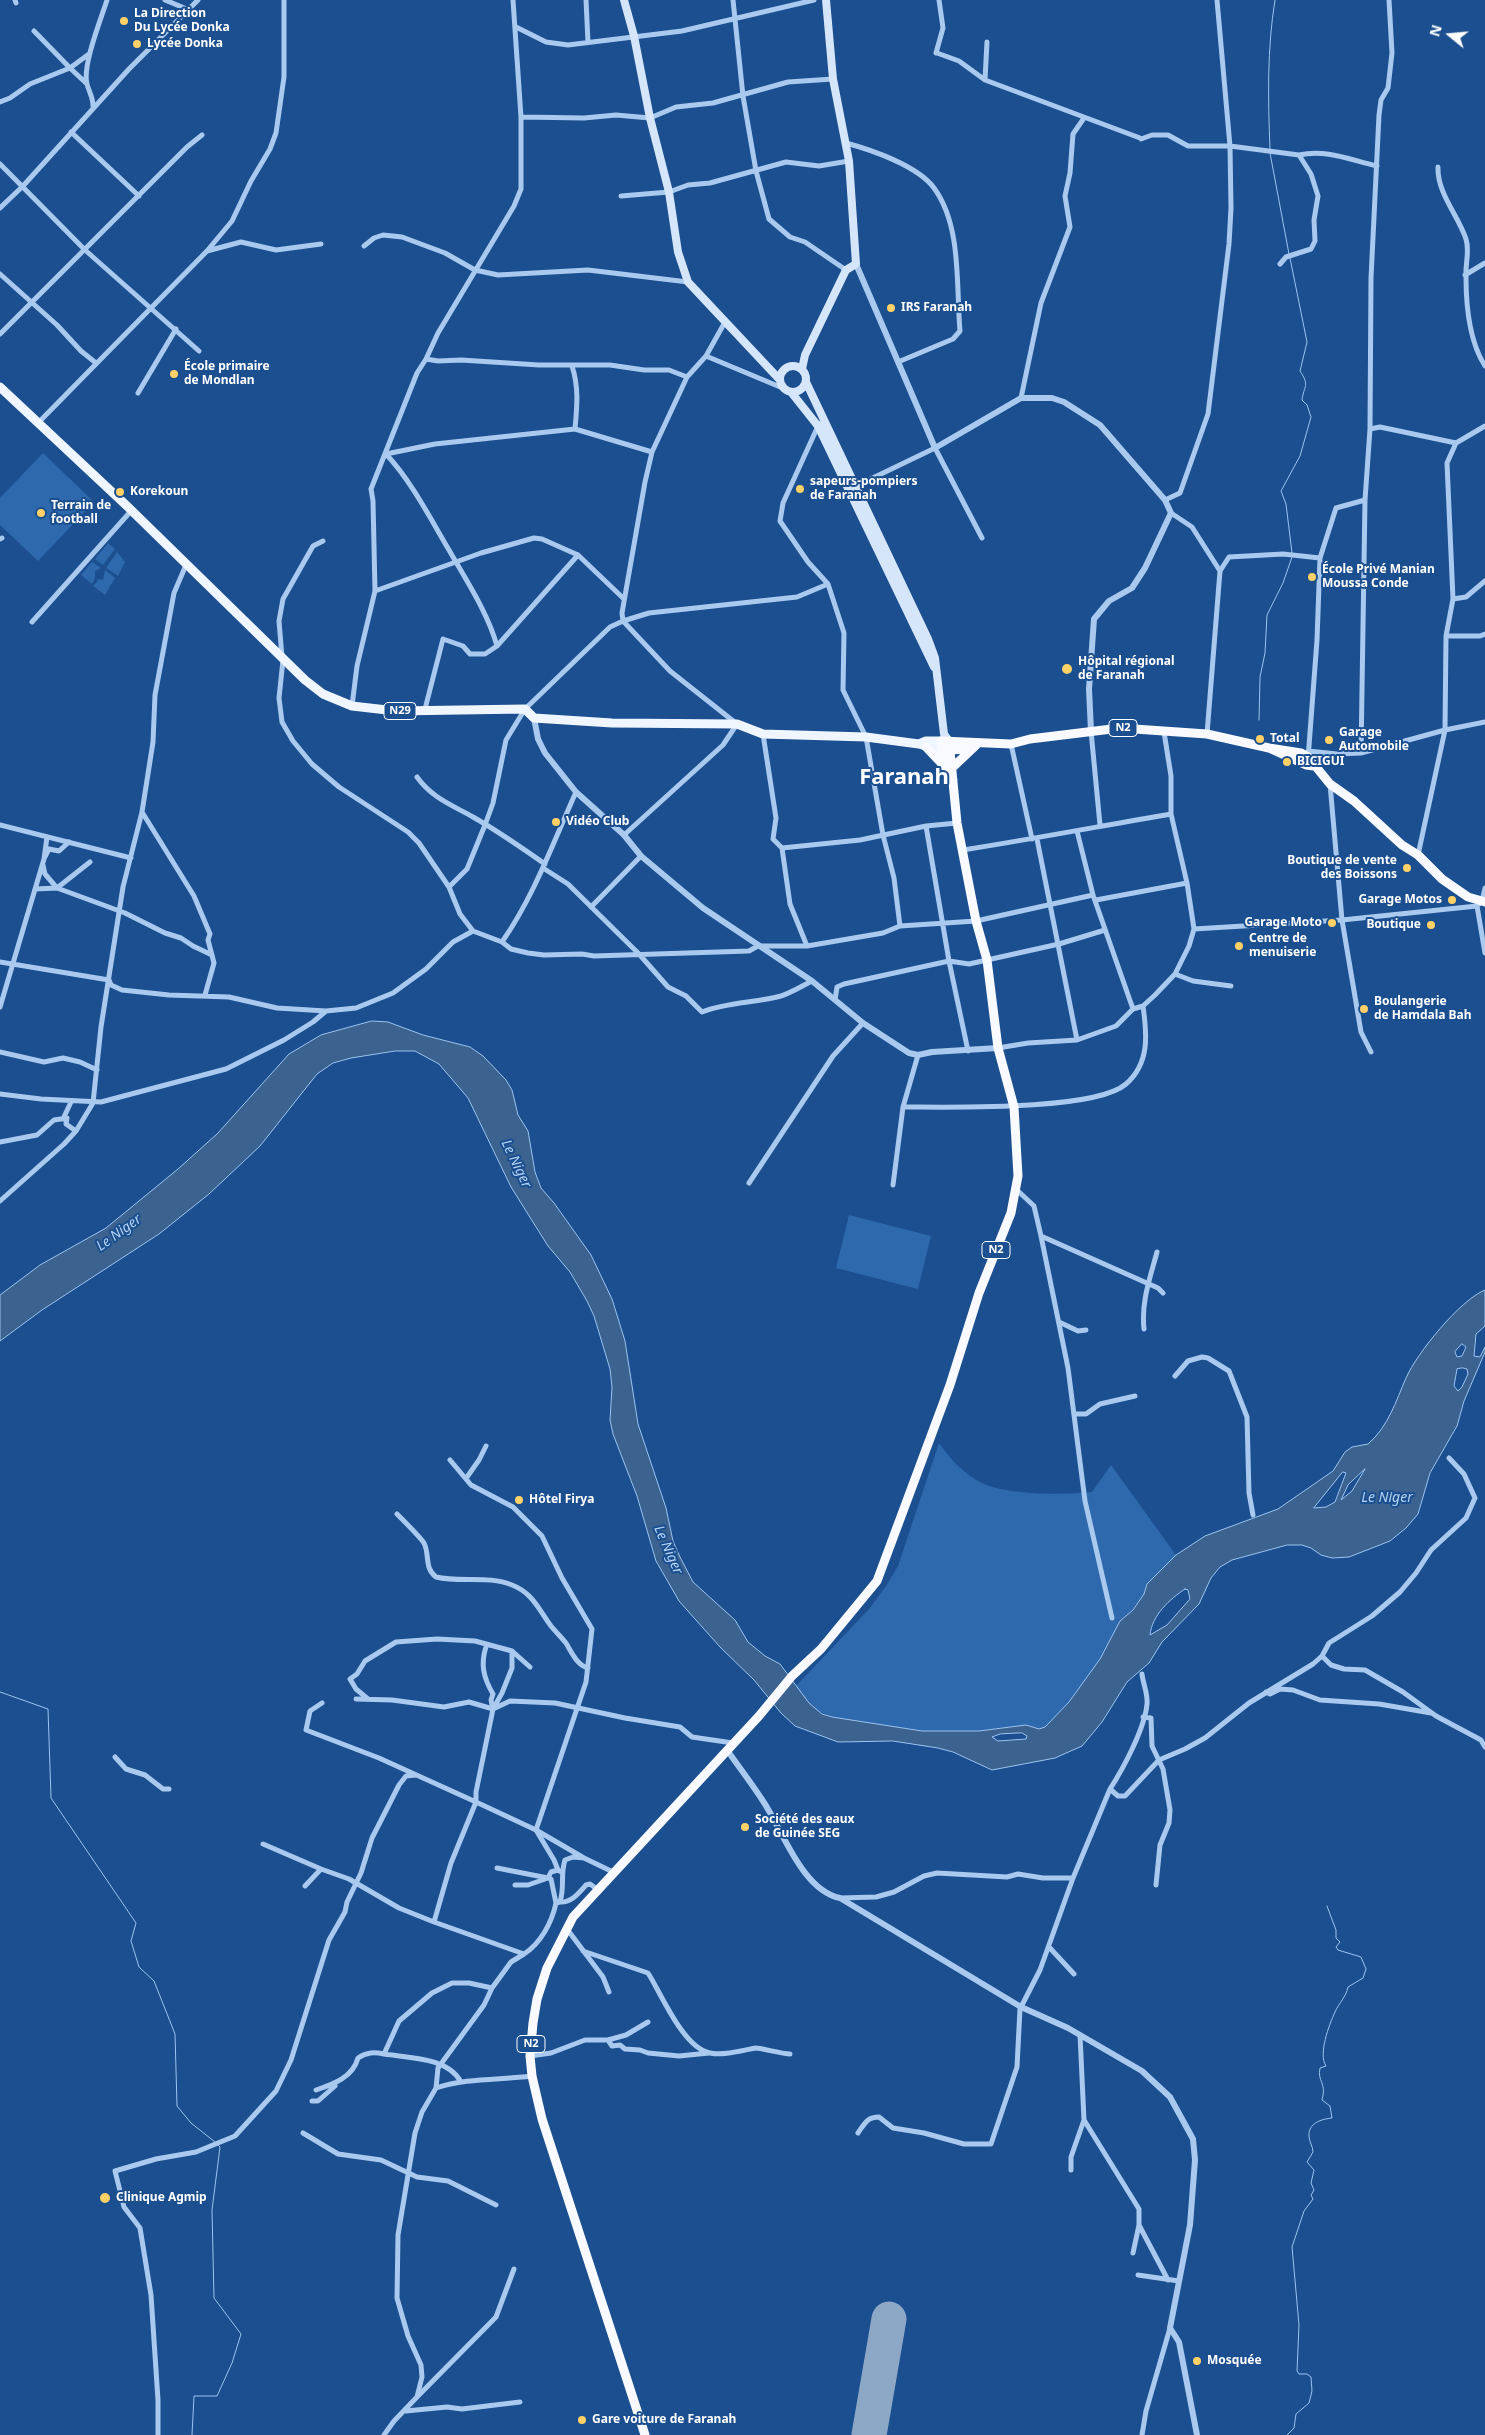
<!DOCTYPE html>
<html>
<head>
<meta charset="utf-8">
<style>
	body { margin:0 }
	#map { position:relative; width:1485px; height:2435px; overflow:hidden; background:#1b4f8f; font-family:"Noto Sans",sans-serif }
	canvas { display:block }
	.north { position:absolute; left:1425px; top:10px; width:50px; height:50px; -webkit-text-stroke:4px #1b4f8f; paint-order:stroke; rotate:287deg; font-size:14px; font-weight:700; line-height:20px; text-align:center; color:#fff }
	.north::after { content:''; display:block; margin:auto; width:18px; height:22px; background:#fff; clip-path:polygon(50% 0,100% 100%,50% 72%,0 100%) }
</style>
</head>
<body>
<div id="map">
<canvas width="1485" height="2435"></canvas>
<div class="north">N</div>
</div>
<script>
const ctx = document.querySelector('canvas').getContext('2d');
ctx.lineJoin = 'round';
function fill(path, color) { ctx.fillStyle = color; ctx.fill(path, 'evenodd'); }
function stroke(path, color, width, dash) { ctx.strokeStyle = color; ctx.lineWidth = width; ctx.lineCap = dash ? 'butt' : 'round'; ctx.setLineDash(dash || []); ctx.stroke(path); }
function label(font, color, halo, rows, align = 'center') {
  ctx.font = font + ' "Noto Sans",sans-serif'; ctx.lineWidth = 4; ctx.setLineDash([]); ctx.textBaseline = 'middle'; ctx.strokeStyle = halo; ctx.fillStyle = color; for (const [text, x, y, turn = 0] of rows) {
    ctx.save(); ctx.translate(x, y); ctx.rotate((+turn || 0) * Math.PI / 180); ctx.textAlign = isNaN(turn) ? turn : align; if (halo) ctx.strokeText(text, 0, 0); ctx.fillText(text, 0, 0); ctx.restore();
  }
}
fill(new Path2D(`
	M43 453 94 502 38 561 0 525V498Z
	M108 543 115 549 103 565 95 559Z
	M117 552 125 562 118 576 106 568Z
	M92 562 101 568 95 571V578L92 584 81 575Z
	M105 570 115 578 105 595 93 586 99 579 103 580Z
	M849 1215 931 1236 918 1289 836 1268Z
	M939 1443C950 1459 966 1476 984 1484 1010 1495 1063 1495 1092 1492L1111 1465 1176 1555 1147 1584 1144 1594 1132 1610 1120 1621 1100 1659 1069 1702 1045 1727 1039 1729 1026 1725 979 1731H922L832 1717C816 1712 805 1701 796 1686L869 1609 886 1586 898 1566Z`), '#2e69ad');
const water = new Path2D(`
	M372 1021 388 1022 423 1035 470 1047 483 1056 506 1080 512 1090 518 1115 528 1131 535 1172 541 1188 554 1203 591 1255 612 1299 625 1341 638 1424 666 1508 673 1541 680 1557 693 1582 735 1620 748 1642 765 1656 780 1664 809 1703 822 1714 832 1717 922 1731H979L1026 1725 1039 1729 1045 1727 1069 1702 1100 1659 1120 1621 1133 1610 1144 1594 1147 1584 1176 1555 1205 1536 1278 1509 1333 1471 1345 1452 1352 1447 1368 1444C1388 1427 1396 1401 1406 1378 1417 1353 1460 1300 1485 1290V1326L1476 1334 1474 1356 1480 1357 1485 1347V1352L1464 1401 1457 1426 1430 1473 1418 1514 1406 1528 1390 1541 1349 1557 1332 1558 1321 1555 1311 1548 1302 1545H1287L1232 1560 1220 1567 1211 1578 1199 1604 1162 1642 1149 1663 1127 1682 1102 1722 1082 1746 1055 1758 992 1770 953 1752 938 1748 893 1741 838 1742 795 1726 781 1713 754 1680 720 1647 679 1601 656 1561 637 1496 613 1434 610 1420 612 1387 610 1369 594 1316 587 1301 570 1272 548 1246 511 1187 468 1098 439 1064 415 1051H395L351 1058 333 1063 317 1074 260 1146 209 1194 159 1234 42 1310 0 1341V1295L40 1265 106 1228 178 1169 217 1134 289 1054 321 1035ZM1462 1344 1466 1347 1462 1356 1457 1357 1455 1352ZM1463 1368 1467 1369 1468 1374 1462 1387 1458 1391 1454 1386 1457 1369ZM1365 1469 1352 1491 1341 1500 1348 1485ZM1343 1472 1346 1473 1335 1502 1326 1507 1314 1508ZM1185 1589 1188 1590 1190 1599 1167 1625 1150 1635C1152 1615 1170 1599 1185 1589ZM1022 1733 1027 1736 1026 1739 998 1741 992 1737 1000 1734Z`);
fill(water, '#3c6290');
stroke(water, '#9cc4f0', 1);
stroke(new Path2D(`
	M1270 149C1268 99 1267 49 1275 0
	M1270 153 1289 254
	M1290 258 1307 342 1300 371C1310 386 1304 385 1302 400L1307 405 1311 417 1300 456 1281 491 1286 504 1292 553
	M1259 720 1260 677 1265 653 1267 615 1283 583 1292 557
	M0 1692 48 1709 51 1798 136 1923 131 1941 139 1967 154 1981 175 2034 177 2106 191 2123 215 2142
	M192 2435 194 2396H217L232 2363 241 2334 214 2298 212 2210 220 2147 218 2145
	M1287 2435 1294 2428 1296 2414 1309 2403 1312 2391 1311 2377 1307 2374H1299L1297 2371 1299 2325 1292 2247 1304 2211 1313 2199 1311 2195 1314 2190 1311 2183 1314 2170 1307 2162 1313 2152C1313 2146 1309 2142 1309 2136 1308 2123 1322 2119 1332 2118L1330 2106 1322 2100C1327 2082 1317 2082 1320 2068L1326 2066C1318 2054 1329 2025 1335 2012 1339 2003 1346 1997 1348 1987L1363 1978 1366 1969 1361 1957 1338 1950 1336 1947 1340 1942 1336 1938V1930L1327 1906`), '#9cc4f0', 1);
stroke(new Path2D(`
	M869 2435 889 2319`), '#8da7c7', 35);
stroke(new Path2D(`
	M15 0 16 3
	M165 0 189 10
	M586 0 588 42
	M733 0 743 96 756 171 769 219 790 237 805 242 846 270
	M516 27 546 42 568 45 682 31 814 0
	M34 31 70 68 89 54
	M936 53 943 28 939 0
	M937 53 959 61 985 80 1140 138
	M985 80 987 42
	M0 102 10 98 30 84 70 68 87 84
	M93 106C93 97 89 92 87 84 82 66 101 19 107 0
	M521 117 584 118 616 115 650 118 676 107 713 103 788 82 833 79
	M71 132 139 196
	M1141 139 1152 135H1168L1188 146H1230L1299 155 1311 174 1318 196 1314 220 1315 241 1311 249 1286 257 1280 264
	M846 143C872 150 918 166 934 188 962 226 956 286 960 331L953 339 898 362
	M1299 155C1327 149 1350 160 1377 166
	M0 164 85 250 199 351
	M1438 167C1437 193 1458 215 1466 239 1470 251 1465 264 1466 277 1466 307 1469 341 1485 366
	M621 196 669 192 688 185 710 183 786 162 819 166 849 161
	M0 208 23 186 129 69 198 0
	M364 246 374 238 383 235 402 237 445 253 475 270 498 275 588 270 688 282
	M207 251 241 242 276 250 321 244
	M0 274 57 325 81 351 96 363
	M1465 275 1485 263
	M0 334 187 147 202 135
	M706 356 785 389
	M426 359 438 361 461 360 539 365H610L644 370H669L687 377
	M572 366C579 387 577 407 575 429
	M138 393 176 329
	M1021 398 1041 303 1070 227 1065 196 1070 173 1073 134 1084 118
	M824 420 818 426 783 503 780 521 808 562 828 584 844 633 843 690 866 737 883 835 894 878 900 926
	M38 423 207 251 232 221 251 181 270 149 276 133 284 77V0
	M1370 429 1380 427 1456 443 1485 426
	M386 454 435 444 575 429 652 452
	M854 487 935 448 982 538
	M1165 500 1180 493 1208 414 1229 244 1231 208 1230 146 1217 0
	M1171 513 1192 527 1220 571
	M0 539 2 538
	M578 555 623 598
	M375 591 481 553 534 538 542 539 578 555 497 646C488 613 466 580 449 550 430 518 412 482 386 454
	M1453 599 1466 597 1485 581
	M32 622 131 511
	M1446 636H1480L1485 634
	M282 657 279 621 283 599 313 546 323 541
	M283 660 279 698 282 722 293 741 312 764 339 787 408 832 419 843 449 887 460 914 473 931 502 942 511 949 528 953 544 955 582 954 594 956 749 951 758 946H807L883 933 900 926 976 921 1093 895
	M352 706 357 666 375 591 373 501 371 489 417 373 426 359 438 333 514 206 521 189V117L513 0
	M425 709 443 639 463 646 470 654H485L497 646
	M1091 731 1100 825
	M1164 732 1171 776V814L1187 883 1194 929
	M763 734 776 818 773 839 782 848 860 840 926 826 957 823
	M1207 734 1220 571 1229 557 1283 554 1320 558
	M1011 744 1032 839
	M1308 751 1337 754 1361 753 1445 730 1485 722
	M1361 753 1365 500 1370 429 1371 278 1379 115 1381 100 1388 88 1392 53 1389 0
	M1308 759 1317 640 1320 558 1336 508 1365 500
	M417 777C432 798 452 805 473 817 498 831 522 848 545 864
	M1330 784 1342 920 1361 1032 1371 1052
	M142 812 194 896 210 934 208 940 214 963 205 995
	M0 825 131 858
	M926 826 949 961 968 1051
	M1077 831 1093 895 1133 1009
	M624 835 723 745 737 724 670 671 623 621 622 613 645 482 652 452 687 377 706 356 725 322
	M1037 839 1077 1040
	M782 848 790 904 807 946
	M963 850C1033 839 1101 826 1171 814
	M1418 855 1445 730 1446 636 1453 599 1447 463 1456 443
	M45 857 49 849 59 851 69 842
	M43 865 45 874 57 888 90 862
	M543 868 568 884 639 954 668 987 686 996 702 1012C727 1002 755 1003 781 996 791 993 802 986 812 981
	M449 887 467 869 485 825 493 803 506 740 525 709 610 627 623 621 649 613 797 597 828 584
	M1485 888 1482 901 1477 906 1485 953
	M35 889 57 888 125 913 165 933 181 938 193 946 212 955
	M1096 900 1187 883
	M591 907 641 856
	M502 942C534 896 553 843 576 792
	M0 962 109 980 111 985 122 990 169 995 229 997 277 1008 326 1011
	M1175 974 1193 981 1231 986
	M835 1000 837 987 844 984 949 961 969 964 1059 944 1105 930
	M0 1007 44 859 47 837
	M998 1048 1028 1043 1077 1040 1116 1026 1133 1009 1143 1006 1155 995 1175 974 1189 946 1194 929 1342 920 1477 906
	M0 1052 44 1062 63 1058 80 1062 97 1070
	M0 1094 41 1099 101 1102 226 1069 284 1040 313 1022 326 1011 356 1008 393 993 426 969 453 942 473 931
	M903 1107C948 1107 1095 1111 1126 1084 1150 1063 1147 1034 1143 1006
	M63 1119 71 1102
	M0 1142 37 1135 54 1120 67 1118 66 1124 76 1131
	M749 1183 833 1056 863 1023
	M893 1185 903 1107 918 1055
	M1017 1190 1034 1206 1041 1236 1068 1368 1085 1501 1112 1618
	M0 1201 64 1144 76 1131 93 1103 101 1027 123 887 142 812 153 742 155 695 174 593 186 565
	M1041 1236 1158 1288 1163 1293
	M1059 1322 1078 1331 1086 1330
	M1144 1329C1141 1302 1150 1278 1157 1252
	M1175 1376 1188 1361 1202 1357 1208 1358 1229 1371 1247 1417 1249 1493 1253 1515
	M1075 1414H1086L1100 1404 1135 1396
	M450 1460 471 1485 513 1507 542 1536 562 1578 592 1629 586 1682 536 1830 554 1860 558 1870 561 1872
	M467 1477 479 1460 486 1446
	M397 1514C403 1520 420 1537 424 1543 430 1555 424 1568 436 1577 461 1583 488 1575 512 1585 533 1593 539 1610 551 1626 556 1632 561 1637 566 1643 572 1653 577 1665 588 1668
	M487 1644C480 1663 483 1677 493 1694L491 1700 493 1709
	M512 1651V1668L502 1693 493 1709 476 1792V1802L536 1830 584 1858 613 1872
	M1322 1656 1331 1665 1344 1669 1365 1670 1403 1692 1436 1716 1481 1740 1485 1747
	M1266 1692 1270 1694 1280 1689 1293 1690 1320 1700 1379 1704 1431 1713
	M356 1699 392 1700 444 1707 469 1702 493 1709 510 1701 555 1703 625 1718 680 1727 692 1737 733 1743
	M368 1699 356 1689 350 1679 357 1674 365 1661 396 1642 437 1639 475 1641 512 1651 530 1667
	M322 1703 310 1711 306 1730 379 1758 476 1802 451 1863 434 1922 524 1954C541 1943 552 1922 556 1903L560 1902C565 1886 560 1876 565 1860L573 1857 584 1858
	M1143 1717 1151 1718 1152 1746 1163 1769 1170 1810 1169 1823 1160 1845 1156 1885
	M115 1757 126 1769 145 1775 163 1789H169
	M1110 1789C1123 1769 1145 1728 1147 1704 1148 1693 1143 1684 1142 1674
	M263 1844 321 1869
	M497 1868 548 1878 551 1872 558 1870
	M515 1885H528L548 1878 551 1879 556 1903
	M305 1886 321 1869 349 1879 399 1908 434 1922
	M840 1898 876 1897 894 1892 924 1876 937 1873 1007 1877 1018 1874 1043 1878H1073
	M560 1902C571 1903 579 1893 586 1885L590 1884 597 1889
	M567 1929 603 1977 609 1992
	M1049 1947 1074 1974
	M583 1951 648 1973C661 1993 683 2048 710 2053 724 2056 743 2050 756 2048 760 2048 783 2054 790 2054
	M1080 2035 1084 2120 1139 2209V2225L1133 2253
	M608 2040 612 2046 620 2045 625 2049 640 2050 648 2053 679 2056 709 2053
	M384 2054C409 2058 448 2057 461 2082
	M530 2056 551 2053 585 2040H608L626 2035 648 2022
	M436 2088 438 2068 484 2005 492 1988 511 1962 524 1954
	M316 2090C334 2084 353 2077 358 2058 367 2052 374 2052 384 2054L399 2021 432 1993 452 1983H469L492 1988
	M312 2101H318L335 2086
	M303 2133 338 2154 381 2160 417 2177 448 2181 496 2205
	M858 2133C865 2123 867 2117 879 2117L893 2128 924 2133 964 2144H991L1017 2067 1020 2009 1040 1970 1073 1878 1110 1789 1118 1796H1125L1159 1760 1185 1749 1205 1738 1249 1703 1313 1664 1322 1656 1329 1643 1372 1616 1400 1592 1416 1573 1431 1550 1466 1518 1475 1498 1464 1474 1449 1458
	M1071 2170V2157L1084 2120
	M1139 2225 1168 2280
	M1138 2275 1179 2281
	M417 2397 496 2317 514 2269
	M406 2411 447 2407 462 2409 520 2402
	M158 2435V2400L151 2295 140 2228 124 2207 115 2171 156 2159 196 2152 235 2136 276 2091 291 2060 329 1940 345 1912 347 1902 361 1873 372 1838 399 1785 406 1776 416 1775
	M384 2435 394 2421 417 2397 422 2377 421 2365 408 2336 397 2298 398 2235 415 2133 422 2112 436 2088C466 2078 500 2080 532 2076
	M1142 2435 1146 2411 1170 2328`), '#a9c9ee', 5);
stroke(new Path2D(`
	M856 264 935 448 1021 398H1052L1064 402 1100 425 1165 500 1171 513 1145 568 1132 588 1109 601 1094 619 1089 689 1091 731
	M534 718 538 739 545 753 576 792 624 835 641 856 703 908 812 981 863 1023 909 1053 918 1055 932 1052 998 1048
	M727 1750C739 1767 752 1784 763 1801 783 1831 802 1890 840 1898L1021 2007 1068 2028 1142 2071 1170 2097 1193 2139 1195 2160 1190 2225 1170 2328 1179 2342 1197 2435`), '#a9c9ee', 6);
stroke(new Path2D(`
	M624 0 634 36 650 118 669 192 678 252 688 282 780 380
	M780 379a13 13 0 1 1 26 0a13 13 0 1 1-26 0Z
	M802 369 805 355 846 270 856 264 849 161 833 79 826 0
	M806 382 928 639 935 658 944 734 949 741
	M791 392 818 426 934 667`), '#d6e6fa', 8);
stroke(new Path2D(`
	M0 387 127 506 305 680 323 694 352 706 396 711 525 709 534 718 612 723 737 724 763 734 866 737 919 744 942 751
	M919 744 926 741H941`), '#f0f6ff', 9);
stroke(new Path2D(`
	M926 747 945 767
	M1269 748 1306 765 1314 766
	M947 750 972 749 977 744
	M953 767 972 749
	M953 780 945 768 941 741 1011 744 1030 739 1120 728 1207 734 1269 748 1301 753 1308 757 1330 784 1354 801 1402 845 1418 855 1442 879 1468 897 1485 902
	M645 2435 542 2119 532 2076 530 2056 533 2023 537 1999 547 1968 573 1917 759 1716 792 1676 821 1649 877 1581 950 1385 979 1293 1011 1213 1018 1176 1014 1107 998 1048 987 960 976 921 957 823 949 741`), '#f8faff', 9);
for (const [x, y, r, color] of [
	[124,21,5,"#ffd166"],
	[137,44,5,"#ffd166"],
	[891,308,5,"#ffd166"],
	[174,374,5,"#ffd166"],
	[800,489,5,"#ffd166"],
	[120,492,5,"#ffd166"],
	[41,513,5,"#ffd166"],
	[1312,577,5,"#ffd166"],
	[1067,669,6,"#ffd166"],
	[1260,739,5,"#ffd166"],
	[1329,740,5,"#ffd166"],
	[1287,762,5,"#ffd166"],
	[556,822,5,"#ffd166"],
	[1407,868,5,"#ffd166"],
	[1452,900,5,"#ffd166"],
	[1332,923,5,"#ffd166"],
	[1431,925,5,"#ffd166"],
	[1239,946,5,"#ffd166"],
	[1364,1009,5,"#ffd166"],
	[519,1500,5,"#ffd166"],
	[745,1827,5,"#ffd166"],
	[105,2198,6,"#ffd166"],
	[1197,2361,5,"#ffd166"],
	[582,2420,5,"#ffd166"]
]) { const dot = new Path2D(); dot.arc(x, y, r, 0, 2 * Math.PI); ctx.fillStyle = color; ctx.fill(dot); stroke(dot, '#1b4f8f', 2); }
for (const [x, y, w] of [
	[400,711,32],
	[1123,728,28],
	[996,1250,28],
	[531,2044,28]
]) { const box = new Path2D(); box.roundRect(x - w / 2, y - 8.5, w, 17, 4); ctx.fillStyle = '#1b4f8f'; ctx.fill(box); stroke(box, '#fff', 1); }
label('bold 11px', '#fff', null, [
	["N29",400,711],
	["N2",1123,728],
	["N2",996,1250],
	["N2",531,2044]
]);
label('bold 12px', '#fff', '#1b4f8f', [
	["La Direction",134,14],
	["Du Lycée Donka",134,28],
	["Lycée Donka",147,44],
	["IRS Faranah",901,308],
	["École primaire",184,367],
	["de Mondlan",184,381],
	["sapeurs-pompiers",810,482],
	["de Faranah",810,496],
	["Korekoun",130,492],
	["Terrain de",51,506],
	["football",51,520],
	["École Privé Manian",1322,570],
	["Moussa Conde",1322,584],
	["Hôpital régional",1078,662],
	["de Faranah",1078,676],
	["Garage",1339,733],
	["Automobile",1339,747],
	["Total",1270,739],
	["BICIGUI",1297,762],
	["Vidéo Club",566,822],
	["Boutique de vente",1397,861,"right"],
	["des Boissons",1397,875,"right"],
	["Garage Motos",1442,900,"right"],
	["Garage Moto",1322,923,"right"],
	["Boutique",1421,925,"right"],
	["Centre de",1249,939],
	["menuiserie",1249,953],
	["Boulangerie",1374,1002],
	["de Hamdala Bah",1374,1016],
	["Hôtel Firya",529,1500],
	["Société des eaux",755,1820],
	["de Guinée SEG",755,1834],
	["Clinique Agmip",116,2198],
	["Mosquée",1207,2361],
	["Gare voiture de Faranah",592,2420]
], 'left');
label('italic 14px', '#b5d3f5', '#1b4f8f', [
	["Le Niger",516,1164,64],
	["Le Niger",119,1233,-36],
	["Le Niger",1387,1498],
	["Le Niger",668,1550,66]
]);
label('bold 22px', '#fff', '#1b4f8f', [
	["Faranah",904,778]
]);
</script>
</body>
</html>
